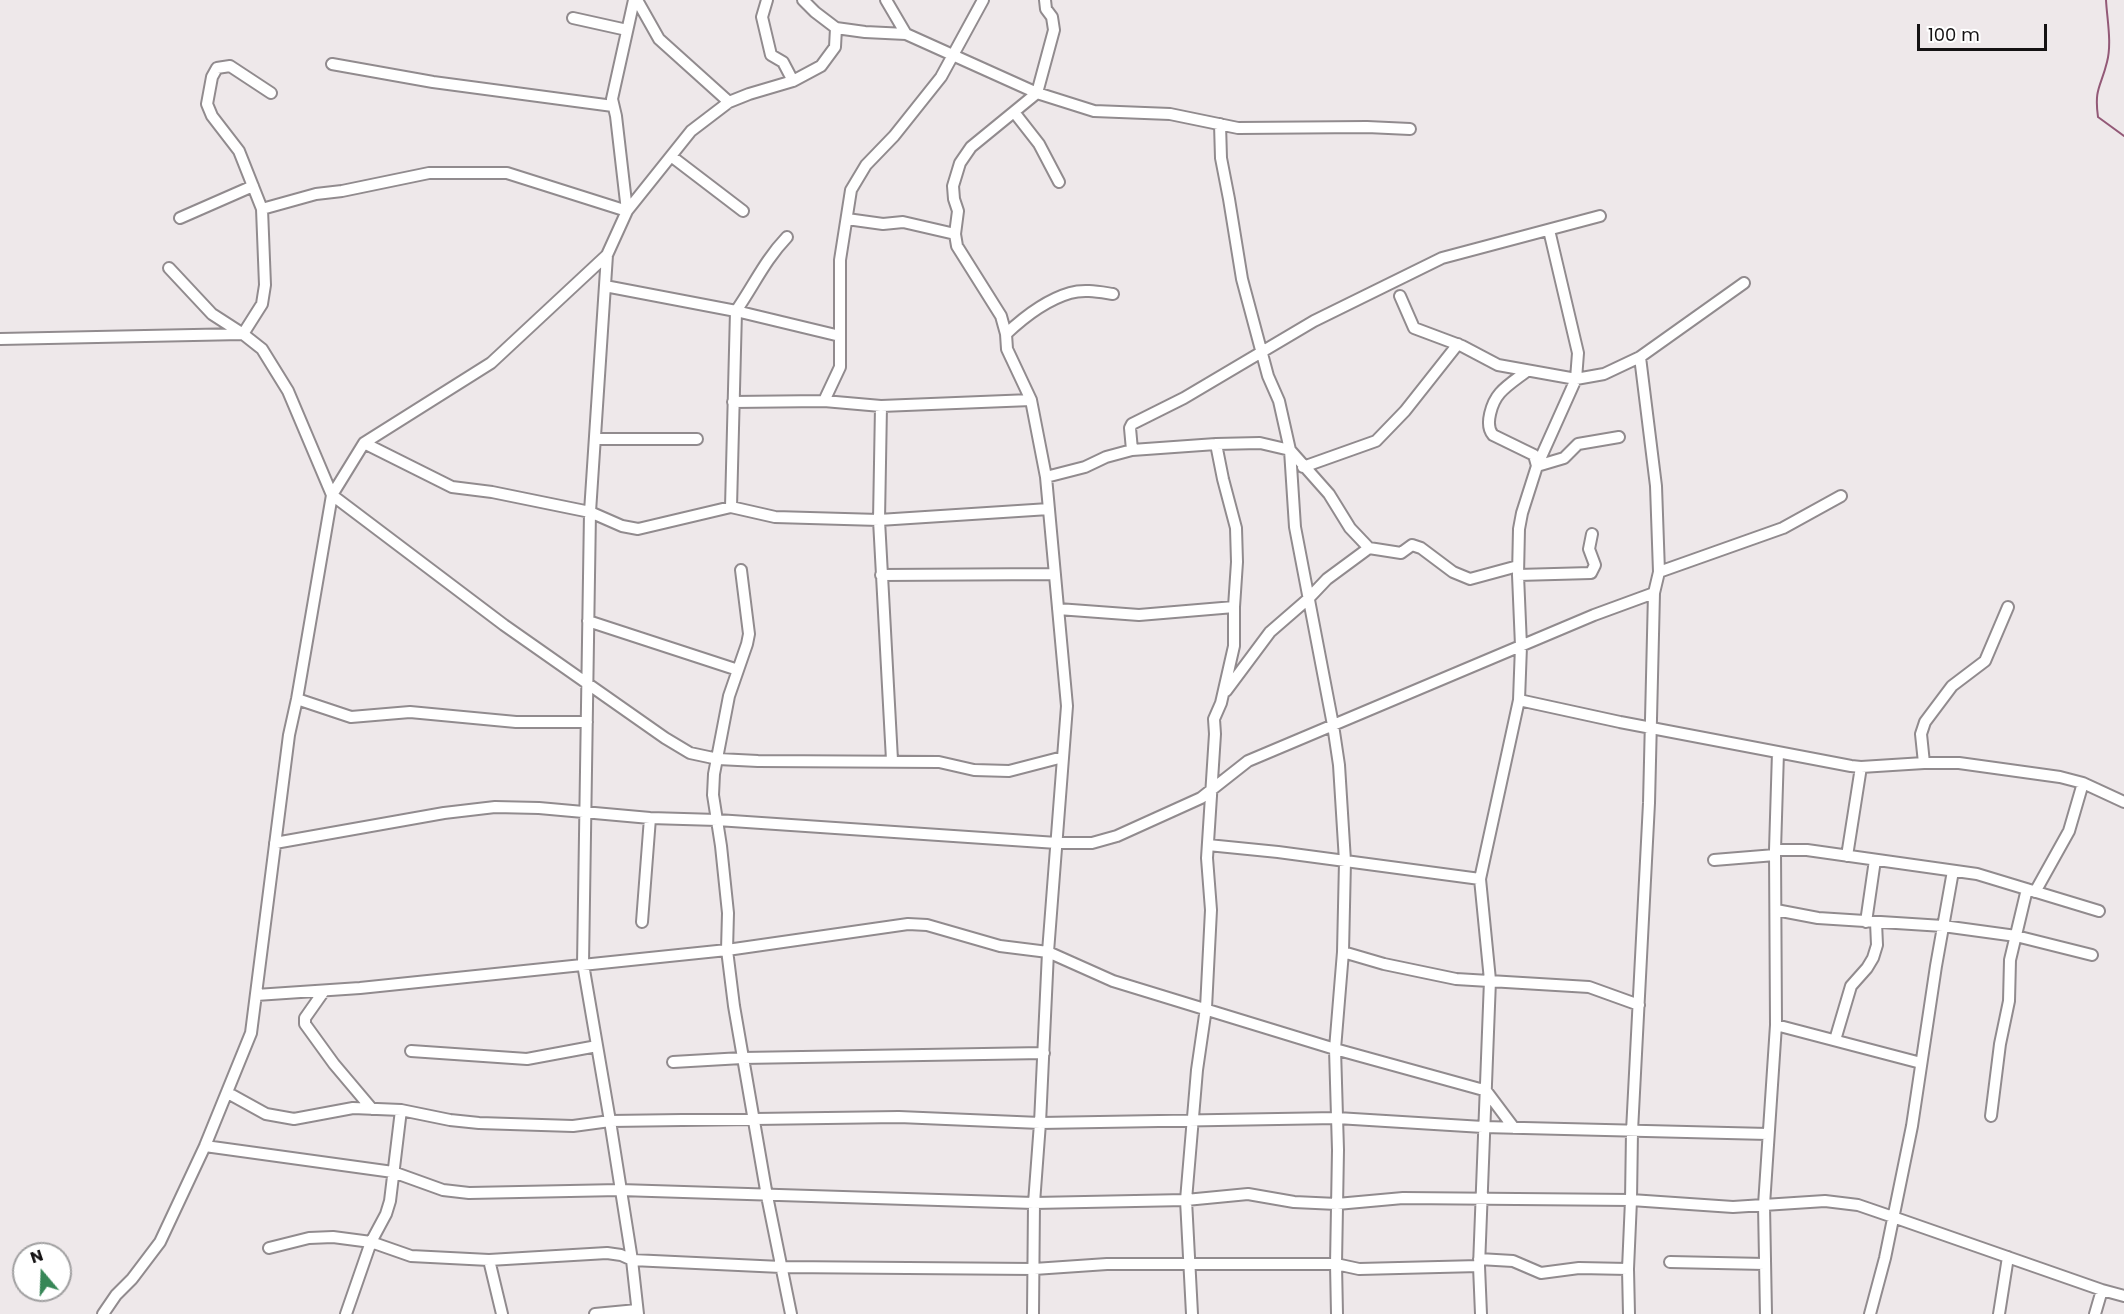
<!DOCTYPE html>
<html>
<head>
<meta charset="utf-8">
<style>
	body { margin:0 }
	#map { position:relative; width:2124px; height:1314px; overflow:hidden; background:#eee8ea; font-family:Poppins,sans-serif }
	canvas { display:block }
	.north { position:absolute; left:12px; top:1242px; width:60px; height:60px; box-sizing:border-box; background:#fff; border:2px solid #a1a0a1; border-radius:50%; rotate:341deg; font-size:16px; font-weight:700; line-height:24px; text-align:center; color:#141213 }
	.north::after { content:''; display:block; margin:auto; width:21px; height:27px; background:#378757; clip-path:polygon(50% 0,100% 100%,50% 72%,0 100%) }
	.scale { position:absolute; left:1917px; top:24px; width:130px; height:27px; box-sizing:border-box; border:3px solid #141213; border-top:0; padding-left:8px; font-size:18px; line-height:21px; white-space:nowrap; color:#141213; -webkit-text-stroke:4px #fff; paint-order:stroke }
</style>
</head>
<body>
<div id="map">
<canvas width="2124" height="1314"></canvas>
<div class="north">N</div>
<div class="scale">100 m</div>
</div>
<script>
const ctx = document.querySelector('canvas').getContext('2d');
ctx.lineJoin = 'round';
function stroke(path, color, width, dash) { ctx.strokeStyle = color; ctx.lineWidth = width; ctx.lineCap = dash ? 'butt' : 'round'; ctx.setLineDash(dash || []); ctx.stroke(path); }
stroke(new Path2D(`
	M2106 0C2107 19 2112 43 2107 62 2101 87 2094 88 2098 117L2124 136`), '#935977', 2);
const minor = new Path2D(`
	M637 0 659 39 729 102
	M767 0 762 17 771 55 783 62 793 81
	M803 0 815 12 836 28 865 32 906 34 1037 93 1094 111 1170 114 1238 128 1367 127 1410 129
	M886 0 906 34
	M573 18 627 30
	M332 64 433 82 613 106
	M1014 112 1039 144 1059 182
	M1220 124 1221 158 1229 199 1242 279 1268 376 1279 401 1290 450 1295 527 1333 725 1339 765 1345 861 1343 952 1335 1049 1338 1150 1336 1264 1337 1314
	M671 156 743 211
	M262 209 316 194 342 191 429 173H507L627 211
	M627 211 616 116 612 99 634 0
	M180 218 253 186
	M847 219 883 224 903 222 955 234
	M169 268 212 314 243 334 262 349 288 391 332 495 504 625 665 738 690 753 718 759 758 761 939 762 974 770 1009 771 1063 757
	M605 286 736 311 840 336
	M1400 296 1414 328 1462 346 1498 365 1576 379 1604 374 1640 357 1744 283
	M243 334 262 304 265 285 262 209 239 151 212 116 207 104 212 77 217 68 230 66 271 93
	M1006 334C1024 317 1046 300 1070 293 1084 289 1099 292 1113 294
	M0 339 242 334
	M1527 371C1518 378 1507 385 1500 393 1492 402 1484 425 1493 435L1534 455 1537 466 1564 458 1578 444 1619 437
	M824 401 840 367V260L851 190 866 165 894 136 941 77 983 0
	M733 402 824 401 881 406 1031 400
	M881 406 879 520 892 760
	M595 439H697
	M364 443 452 487 492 492 590 512 622 526 638 529 731 507 775 517 879 520 1049 509
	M1132 450 1130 428 1132 424 1184 398 1314 321 1442 258 1600 216
	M1303 467 1376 441 1405 411 1458 344
	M1046 477 1085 467 1106 457 1132 450 1216 444 1260 443 1290 450 1329 494 1350 528 1369 548 1401 553 1412 545 1421 548 1453 572 1470 579 1518 566
	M731 507 736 311C754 285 765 260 787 237
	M741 570 749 634 747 644 729 696 714 774 713 795 721 846 728 913 727 950 734 1006 767 1196 791 1314
	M1659 572 1783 528 1841 496
	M881 575 1055 574
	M1518 575 1591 573 1595 565 1589 549 1592 534
	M1058 609 1139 615 1234 607
	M588 621 738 670
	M1226 691 1270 632 1308 599 1327 579 1369 548
	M297 699 351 717 410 712 516 722H587
	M1519 700 1620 722 1851 766 1861 767 1924 763H1959L2060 777 2083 783 2124 802
	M1924 763 1921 734 1925 722 1952 686 1985 661 2008 607
	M275 843 444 813 495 807 539 808 650 818 717 820 1057 843H1092L1117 836 1201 798 1248 761 1594 615 1654 593
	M1208 845 1278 852 1480 879
	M1775 850H1807L1977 874 2099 911
	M1847 856 1861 767
	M1714 860 1775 855
	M2035 892 2069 831 2083 783
	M1776 910 1818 918 1943 926 2016 936 2092 955
	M642 922 650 818
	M1866 922 1875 860
	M1343 952 1384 964 1456 979 1589 987 1639 1005
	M324 991 305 1018V1024L334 1064 372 1109
	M256 995 360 988 727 950 908 924 927 925 1000 946 1048 952 1113 981 1335 1049 1480 1089 1484 1088
	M1776 1025 1921 1063
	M1835 1040 1851 986 1867 968 1873 958 1877 945 1876 922
	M411 1051 527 1059 597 1046
	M673 1062 742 1058 1044 1053
	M1484 1088 1514 1128
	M228 1093 266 1114 294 1119 353 1108 401 1110 450 1120 479 1123 573 1126 610 1121 899 1117 1040 1123 1337 1118 1483 1127 1768 1134
	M1991 1116 2000 1044 2009 1001 2010 960 2027 889
	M205 1146 393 1172 443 1190 469 1193 620 1190 1034 1203 1186 1200 1248 1194 1294 1202 1337 1204 1403 1198 1631 1200 1733 1207 1825 1201 1858 1205 1893 1217 2102 1290 2124 1296
	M269 1248 309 1238 333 1237 371 1242 411 1256 489 1260 607 1253 621 1255 632 1260 781 1267 1034 1269 1107 1264H1336L1359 1269 1479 1266
	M1479 1259 1513 1261 1541 1273 1579 1268 1628 1269
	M489 1260 502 1314
	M1670 1262 1765 1264
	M103 1314 116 1295 132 1279 160 1242 205 1146 251 1033 289 735 297 699 332 495 364 443 491 363 607 255
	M346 1314 371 1242 386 1214 390 1201 401 1110
	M595 1314 637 1310
	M638 1314 632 1260 610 1121 583 964 590 512 607 255 627 211 691 131 729 102 749 94 793 81 821 66 835 47 836 28
	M1033 1314 1034 1203 1040 1123 1048 952 1067 706 1046 477 1031 400 1007 349 1006 334 1001 316 957 246 955 234 958 211 954 199 953 186 960 163 971 147 1037 93 1054 30 1052 17 1046 9 1045 0
	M1192 1314 1186 1200 1197 1070 1206 1008 1211 910 1207 858 1215 734 1214 719 1221 703 1234 646V607L1237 562 1236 528 1223 479 1216 444
	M1481 1314 1479 1266 1490 980 1480 879 1519 700 1521 646 1518 575 1519 529 1522 513 1537 466 1576 379 1578 353 1549 230
	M1629 1314 1628 1269 1631 1200 1632 1131 1649 803 1654 593 1659 572 1656 486 1640 357
	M1766 1314 1764 1205 1776 1025 1775 850 1778 752
	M1870 1314 1885 1258 1912 1126 1936 966 1953 871
	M1999 1314 2008 1257
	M2095 1314 2102 1290`);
stroke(minor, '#918b8e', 14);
stroke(minor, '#fff', 10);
</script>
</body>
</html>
